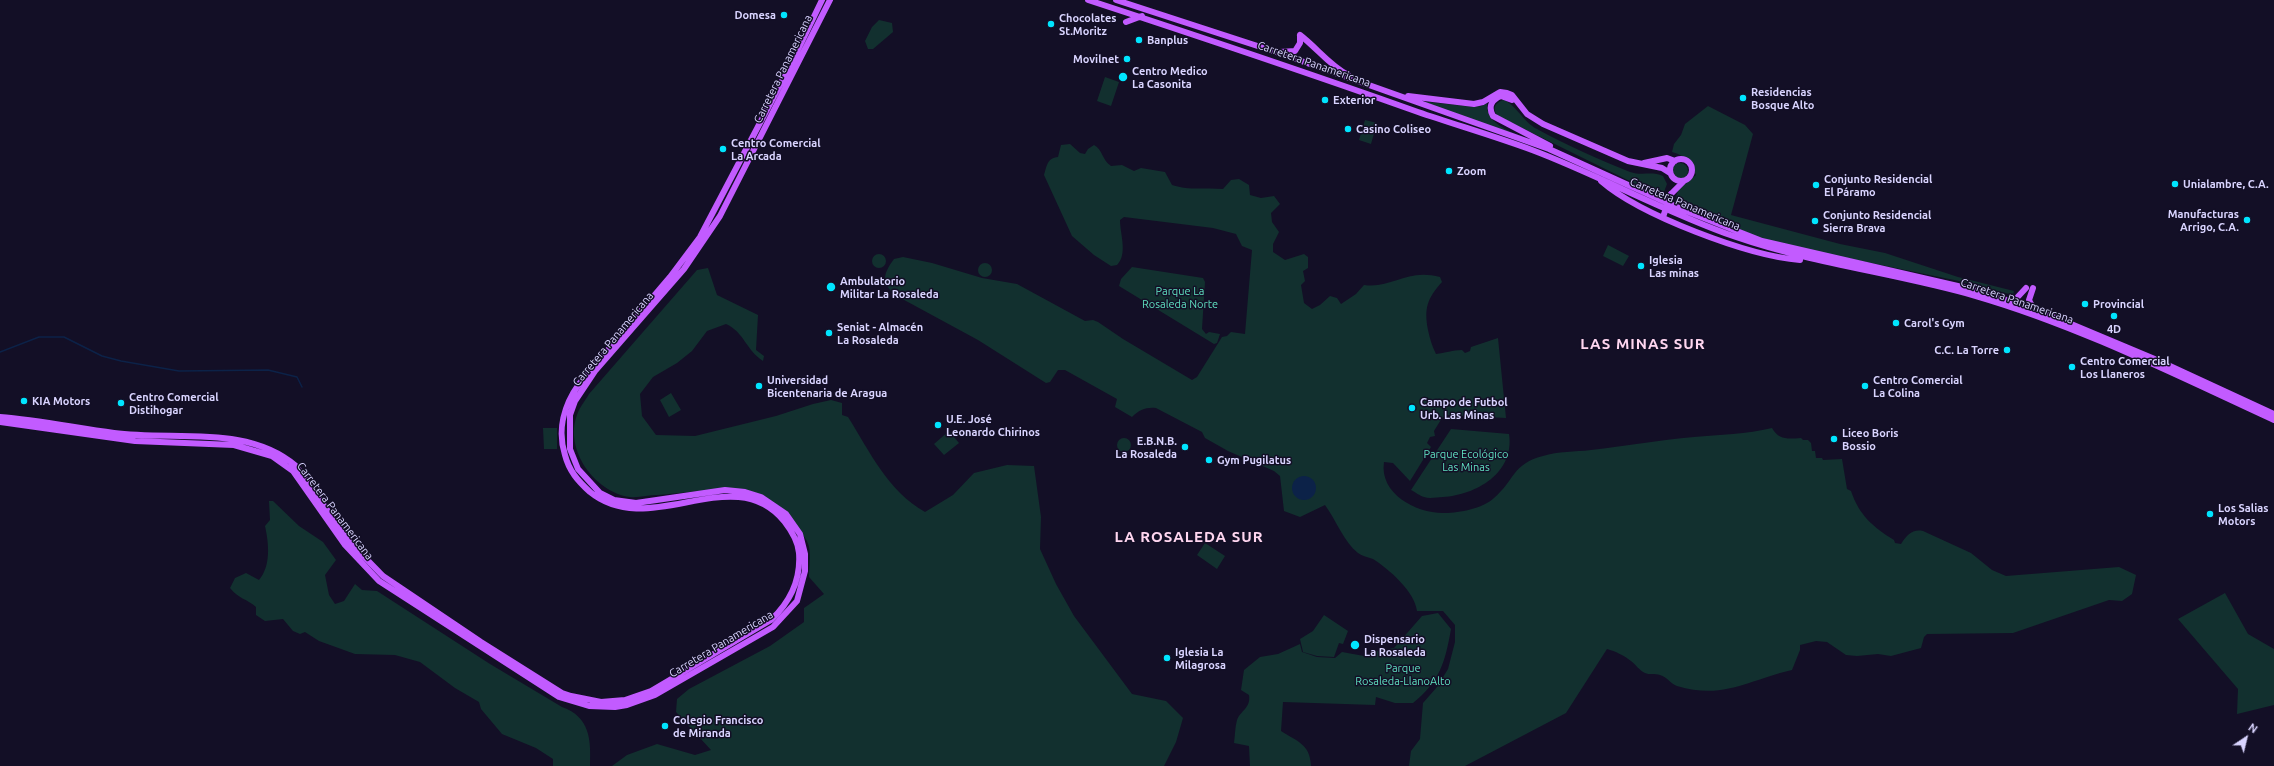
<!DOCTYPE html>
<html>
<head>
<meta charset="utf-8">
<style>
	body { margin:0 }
	#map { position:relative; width:2274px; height:766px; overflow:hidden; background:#130f26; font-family:Ubuntu,sans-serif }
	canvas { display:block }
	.north { position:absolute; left:2226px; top:718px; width:40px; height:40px; -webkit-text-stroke:3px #130f26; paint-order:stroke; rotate:35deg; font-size:11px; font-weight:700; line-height:16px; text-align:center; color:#d9d4ff }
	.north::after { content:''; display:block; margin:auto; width:14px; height:18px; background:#d9d4ff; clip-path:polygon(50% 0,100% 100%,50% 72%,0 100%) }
</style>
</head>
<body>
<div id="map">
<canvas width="2274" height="766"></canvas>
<div class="north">N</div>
</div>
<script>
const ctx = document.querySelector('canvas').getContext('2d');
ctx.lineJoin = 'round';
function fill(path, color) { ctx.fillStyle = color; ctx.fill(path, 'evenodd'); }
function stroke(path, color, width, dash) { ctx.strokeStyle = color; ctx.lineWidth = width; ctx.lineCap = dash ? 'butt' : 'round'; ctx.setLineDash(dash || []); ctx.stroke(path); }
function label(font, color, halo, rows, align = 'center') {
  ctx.font = font + ' Ubuntu,sans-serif'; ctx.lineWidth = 3; ctx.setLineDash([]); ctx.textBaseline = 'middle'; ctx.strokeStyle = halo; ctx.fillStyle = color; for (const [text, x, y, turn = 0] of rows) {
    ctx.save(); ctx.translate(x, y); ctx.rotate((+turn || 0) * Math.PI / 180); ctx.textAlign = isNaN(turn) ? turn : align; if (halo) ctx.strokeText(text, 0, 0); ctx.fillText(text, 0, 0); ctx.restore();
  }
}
fill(new Path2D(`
	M879 20 892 23 893 32 873 49H868L865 41 872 27Z
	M1105 77 1119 82 1111 106 1097 101Z
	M1503 100C1514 102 1524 123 1537 129 1564 144 1602 161 1630 172 1641 176 1653 171 1663 176L1667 184 1662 197 1502 118 1497 115C1492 108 1495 103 1503 100Z
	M1419 101 1474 107 1482 106 1487 103C1485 126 1516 133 1533 141Z
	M1708 106 1745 125 1753 134 1731 215 1840 244 1885 253 1958 277 2014 291 2013 295 1959 281 1793 247 1755 236 1675 201 1678 190 1696 175C1691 162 1686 156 1672 152L1674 144 1681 135 1685 124Z
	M1365 120 1377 123 1371 144 1359 140Z
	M1070 144 1080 153 1085 154 1088 149 1094 145C1103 150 1102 160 1111 166L1122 165 1134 171 1141 168 1165 172 1172 185C1191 191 1204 187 1223 189L1231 180 1239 179 1249 185 1250 195 1261 198 1274 196 1280 204 1271 213 1272 222 1279 232 1273 244V252L1285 260 1304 254 1308 257V268L1303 271 1305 281 1301 285 1304 303 1312 309 1320 305 1330 296 1337 298 1341 304 1356 294 1364 285C1392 289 1406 268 1440 277L1442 282C1427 299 1424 308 1428 330 1430 339 1432 346 1436 354 1445 353 1453 350 1462 350L1465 353 1470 351 1471 347 1498 338 1506 418 1447 415 1442 418 1434 431 1435 436 1430 437 1427 443 1431 447 1410 481 1393 463 1384 462C1379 494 1417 514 1445 513 1459 513 1484 508 1494 498 1515 480 1512 464 1543 456 1558 451 1575 452 1591 450 1625 446 1659 440 1694 437 1719 435 1747 434 1772 428 1779 440 1787 439 1801 438L1803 440H1808L1811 443 1812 451H1815L1816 458H1822L1823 460 1842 459 1847 489 1851 491C1859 515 1873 527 1894 540L1895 543 1901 544C1907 535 1912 529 1923 531L1971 553 1992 570 2006 576 2119 567 2136 575 2132 594 2122 601 2109 600 2013 633 1927 634 1924 637 1921 648 1891 656 1878 654 1857 656 1846 655 1827 642 1816 641 1800 645V650L1792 670C1748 680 1724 700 1677 686 1671 684 1667 677 1660 675 1655 673 1649 675 1645 673 1640 671 1635 664 1631 661 1625 656 1615 651 1607 649L1566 713 1465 766H1409L1411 751 1420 739 1423 703 1437 687 1448 669 1455 642V625L1443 611H1417C1415 592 1389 569 1373 559 1368 557 1362 556 1358 553 1344 542 1336 520 1325 505L1300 517 1284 511 1280 476 1274 471 1228 451 1205 438 1202 432 1156 408C1146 407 1139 410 1132 417L1115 407 1117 399 1065 370H1058L1050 382 1046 383 978 340 895 295C881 282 883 274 894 259L903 257 932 263 982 278 1017 284 1085 321 1093 320 1098 322 1123 339 1192 380 1197 377 1222 337 1227 336 1231 332 1245 334 1252 250 1242 246 1236 234 1213 228 1124 217 1120 220C1120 234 1128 254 1117 265L1111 266 1094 255 1072 236 1044 175C1047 166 1047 158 1058 157L1061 145Z
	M1672 171a8 8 0 1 1 16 0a8 8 0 1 1-16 0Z
	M1608 245 1629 256 1623 266 1603 256Z
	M872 261a7 7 0 1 1 14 0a7 7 0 1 1-14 0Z
	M978 270a7 7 0 1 1 14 0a7 7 0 1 1-14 0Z
	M1132 267 1203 278 1205 282 1202 329 1206 334 1209 332 1220 334 1217 343 1214 344 1119 286 1121 279Z
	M708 268 717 295 758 315 756 350 764 356 763 361C746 350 744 332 726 324L707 331 692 351 677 363 653 377 640 394 642 416 656 435 695 436 776 416 813 404 831 400 842 403V415L848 417C870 452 888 491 925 512L953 495 974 473 1007 465 1034 466 1041 517 1040 549 1056 584 1074 616 1132 694 1166 701 1183 718 1176 742 1164 766H612L627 755 657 744 695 755 711 750 676 712 677 699 689 689 770 646 804 622V608L824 594 809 577C809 568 811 556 809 547 808 539 797 528 793 522 762 479 703 491 657 495 649 495 638 498 630 497 594 492 564 449 577 415 579 408 585 401 589 394L697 270Z
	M671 393 681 410 669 417 660 400Z
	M543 428H557V449H544Z
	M1451 429 1509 434C1515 473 1476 495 1443 497 1437 497 1430 499 1424 497 1420 496 1415 492 1411 490Z
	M949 431 959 443 944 455 934 444Z
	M1117 445a7 7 0 1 1 14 0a7 7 0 1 1-14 0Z
	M269 501H273L299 526 323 542 336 560 325 575 329 595 335 604 344 601 355 584 362 590 377 591 490 664 562 707C590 717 591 739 590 766H553V759L536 748 502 734 481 709 479 702 455 688 420 662 395 655 355 654 319 641 305 632 300 634 293 631 283 619 265 621 256 615V607C247 599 239 599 230 588L235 578 246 573 259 580C271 566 269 544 265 526L270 520Z
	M1205 543 1225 556 1217 569 1197 555Z
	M2225 593 2248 634 2274 649V705L2237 714 2238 689 2178 619Z
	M1438 613 1451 629C1445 663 1440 681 1413 703H1395L1376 697 1375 705 1283 702 1281 731C1298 742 1310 744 1311 766H1250L1249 746 1234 743C1235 736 1235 727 1237 720 1241 710 1251 708 1249 695L1241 690 1244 670 1260 657 1278 654 1300 644 1302 652 1317 657 1335 658 1342 652 1364 656 1373 652 1394 648 1422 616Z
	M1324 615 1348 631 1343 644 1339 643 1334 657 1317 656 1303 652 1300 639 1313 631Z`), '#12302f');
fill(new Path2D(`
	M1292 488a12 12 0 1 1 24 0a12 12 0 1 1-24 0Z`), '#0c2248');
stroke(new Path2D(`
	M0 352 39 337H64L102 356 121 361 179 371 268 370 297 377 302 387`), '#0c2248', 1.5);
stroke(new Path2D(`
	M1088 0C1198 36 1308 73 1418 112 1456 125 1494 136 1532 150 1601 176 1666 213 1736 237 1814 264 1896 273 1976 296 2079 326 2176 375 2274 420
	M1116 0 1276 52 1549 149 1681 209 1762 241 1962 287 2013 302 2064 321 2157 360 2274 414
	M1126 22 1142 16
	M1300 35C1317 48 1329 65 1348 75
	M1280 52 1295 51 1300 43V35
	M1408 96 1474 104 1483 102 1500 92 1507 93 1512 95 1527 114 1543 124 1628 161 1662 168 1670 173
	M1512 100 1501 96C1491 100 1488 107 1493 116L1550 146
	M1670 170a11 11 0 1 1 22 0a11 11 0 1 1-22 0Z
	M1644 163 1667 158 1675 161
	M1601 181C1640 215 1748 256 1800 260
	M1671 194 1684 181
	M2033 288 2029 300 2034 310
	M2013 302 2026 288
	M0 417C38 420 76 428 114 433 174 441 247 424 296 466L349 541 383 576 481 642 562 693 571 696 601 702 625 700 651 691 771 620C790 602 801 580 799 553 798 541 791 530 784 521 733 459 650 541 590 492 578 481 569 471 565 455 557 430 564 405 579 384L670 277 700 237 792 62 822 0
	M0 422 135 441 234 445 272 456 293 471 345 545 379 581 559 697 589 706 615 707 627 705 655 695 773 627 797 601 805 571V554L800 534 786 514 761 497 745 492 725 490 636 503 614 500 600 493 578 469 570 449V415L575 401 595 371 684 269 720 216 830 0`), '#c25bff', 6);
stroke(new Path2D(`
	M1663 217 1671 194`), '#c25bff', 6);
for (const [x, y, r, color] of [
	[784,15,4,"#00e5ff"],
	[1051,24,4,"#00e5ff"],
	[1139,40,4,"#00e5ff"],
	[1127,59,4,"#00e5ff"],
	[1123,77,5,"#00e5ff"],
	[1743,98,4,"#00e5ff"],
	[1325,100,4,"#00e5ff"],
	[1348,129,4,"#00e5ff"],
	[723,149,4,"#00e5ff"],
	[1449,171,4,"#00e5ff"],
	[2175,184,4,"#00e5ff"],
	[1816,185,4,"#00e5ff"],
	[2247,220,4,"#00e5ff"],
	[1815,221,4,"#00e5ff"],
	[1641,266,4,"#00e5ff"],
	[831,287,5,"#00e5ff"],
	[2085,304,4,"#00e5ff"],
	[2114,316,4,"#00e5ff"],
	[1896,323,4,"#00e5ff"],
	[829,333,4,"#00e5ff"],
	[2007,350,4,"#00e5ff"],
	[2072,367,4,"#00e5ff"],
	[759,386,4,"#00e5ff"],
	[1865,386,4,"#00e5ff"],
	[24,401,4,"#00e5ff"],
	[121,403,4,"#00e5ff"],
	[1412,408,4,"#00e5ff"],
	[938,425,4,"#00e5ff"],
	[1834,439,4,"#00e5ff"],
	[1185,447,4,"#00e5ff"],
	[1209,460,4,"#00e5ff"],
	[2210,514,4,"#00e5ff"],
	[1355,645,5,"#00e5ff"],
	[1167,658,4,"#00e5ff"],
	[665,726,4,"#00e5ff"]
]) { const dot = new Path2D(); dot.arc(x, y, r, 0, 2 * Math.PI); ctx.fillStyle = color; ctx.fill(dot); stroke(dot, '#130f26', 1.5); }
label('bold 11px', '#d9d4ff', '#130f26', [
	["Domesa",776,15,"right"],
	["Chocolates",1059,18],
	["St.Moritz",1059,31],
	["Banplus",1147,40],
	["Movilnet",1119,59,"right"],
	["Centro Medico",1132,71],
	["La Casonita",1132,84],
	["Residencias",1751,92],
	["Bosque Alto",1751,105],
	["Exterior",1333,100],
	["Casino Coliseo",1356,129],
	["Centro Comercial",731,143],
	["La Arcada",731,156],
	["Zoom",1457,171],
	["Conjunto Residencial",1824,179],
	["El Páramo",1824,192],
	["Unialambre, C.A.",2183,184],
	["Manufacturas",2239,214,"right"],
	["Arrigo, C.A.",2239,227,"right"],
	["Conjunto Residencial",1823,215],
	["Sierra Brava",1823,228],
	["Iglesia",1649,260],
	["Las minas",1649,273],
	["Ambulatorio",840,281],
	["Militar La Rosaleda",840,294],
	["Provincial",2093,304],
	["Carol's Gym",1904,323],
	["Seniat - Almacén",837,327],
	["La Rosaleda",837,340],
	["4D",2114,329,"center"],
	["C.C. La Torre",1999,350,"right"],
	["Centro Comercial",2080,361],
	["Los Llaneros",2080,374],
	["Universidad",767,380],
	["Bicentenaria de Aragua",767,393],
	["Centro Comercial",1873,380],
	["La Colina",1873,393],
	["Centro Comercial",129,397],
	["Distihogar",129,410],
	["KIA Motors",32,401],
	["Campo de Futbol",1420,402],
	["Urb. Las Minas",1420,415],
	["U.E. José",946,419],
	["Leonardo Chirinos",946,432],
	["Liceo Boris",1842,433],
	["Bossio",1842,446],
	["E.B.N.B.",1177,441,"right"],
	["La Rosaleda",1177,454,"right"],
	["Gym Pugilatus",1217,460],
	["Los Salias",2218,508],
	["Motors",2218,521],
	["Dispensario",1364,639],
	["La Rosaleda",1364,652],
	["Iglesia La",1175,652],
	["Milagrosa",1175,665],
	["Colegio Francisco",673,720],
	["de Miranda",673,733]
], 'left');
label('11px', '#d9d4ff', '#130f26', [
	["Carretera Panamericana",1314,64,19],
	["Carretera Panamericana",783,69,-64],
	["Carretera Panamericana",1685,204,23],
	["Carretera Panamericana",2017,301,19],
	["Carretera Panamericana",613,339,-50],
	["Carretera Panamericana",335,511,53],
	["Carretera Panamericana",721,644,-31]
]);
label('11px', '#5fe0c0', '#130f26', [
	["Parque La",1180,291],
	["Rosaleda Norte",1180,304],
	["Parque Ecológico",1466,454],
	["Las Minas",1466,467],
	["Parque",1403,668],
	["Rosaleda-LlanoAlto",1403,681]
]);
ctx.letterSpacing = '1px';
label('bold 15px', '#ffd6f0', '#130f26', [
	["LAS MINAS SUR",1643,344],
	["LA ROSALEDA SUR",1189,537]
]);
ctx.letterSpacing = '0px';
</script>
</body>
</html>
